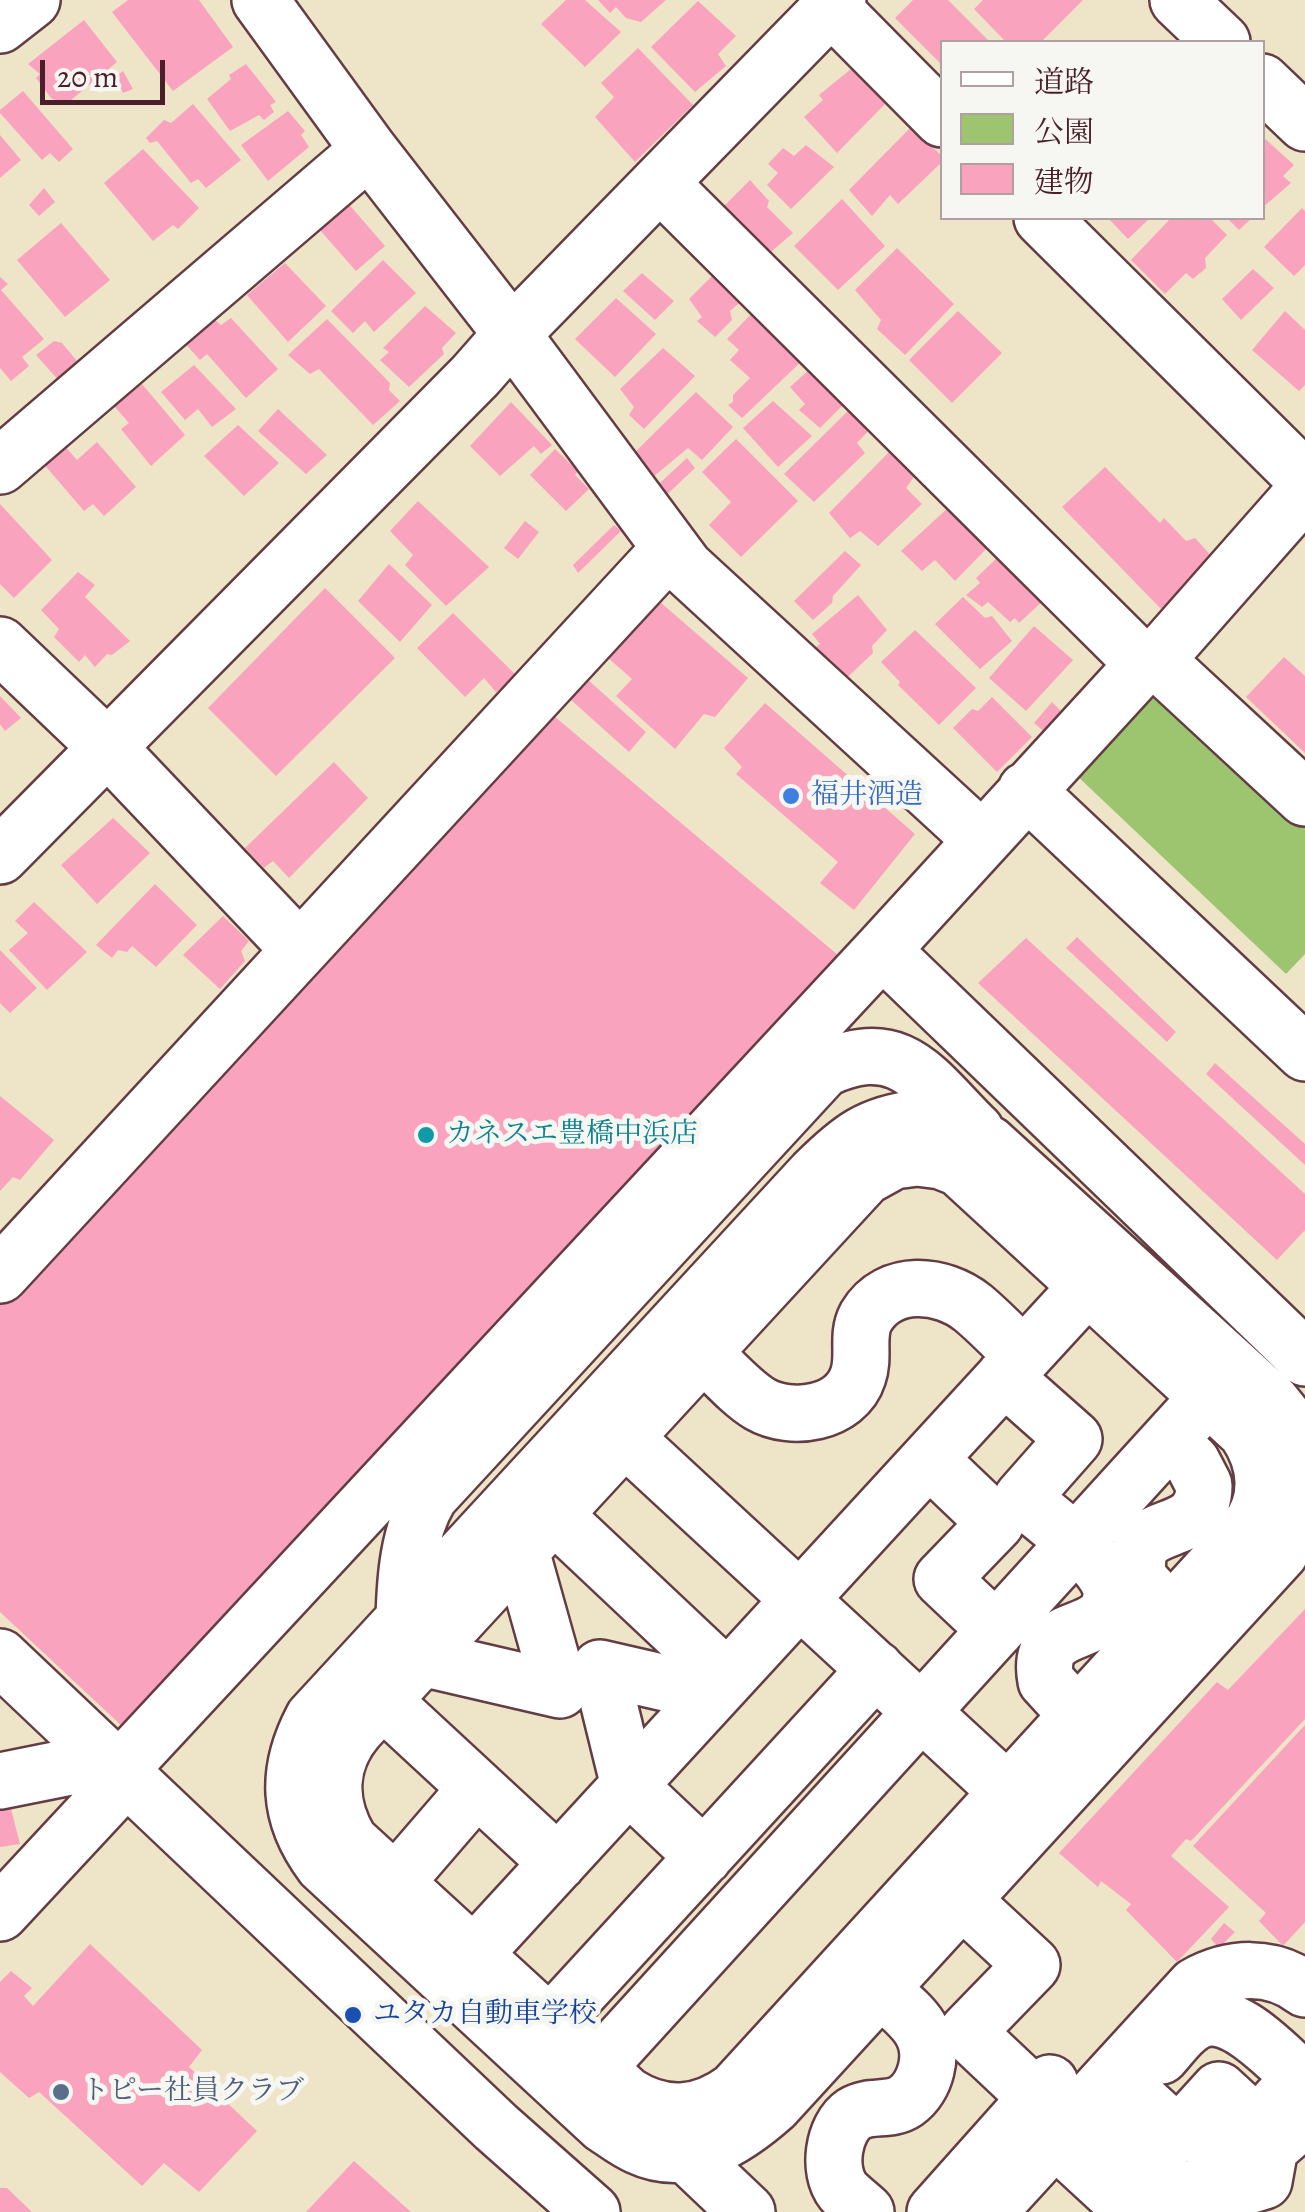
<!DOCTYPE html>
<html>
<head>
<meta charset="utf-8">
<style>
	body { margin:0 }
	#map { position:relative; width:1305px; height:2212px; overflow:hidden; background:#eee4c8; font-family:Alegreya,"Noto Serif JP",serif }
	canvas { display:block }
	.legend { position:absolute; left:940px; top:40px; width:325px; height:180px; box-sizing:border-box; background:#f6f6f2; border:2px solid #b1a0a2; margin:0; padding:12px 18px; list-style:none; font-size:30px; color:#4a1f2b }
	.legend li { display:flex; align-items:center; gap:20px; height:50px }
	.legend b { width:50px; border:2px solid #b1a0a2 }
	.scale { position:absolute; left:40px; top:60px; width:125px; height:45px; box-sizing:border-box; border:5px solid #4a1f2b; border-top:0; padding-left:12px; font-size:30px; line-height:35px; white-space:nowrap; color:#4a1f2b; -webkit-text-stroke:8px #f6f6f2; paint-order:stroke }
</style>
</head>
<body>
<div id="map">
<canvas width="1305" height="2212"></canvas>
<ul class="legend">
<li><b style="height:12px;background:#fff"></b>道路</li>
<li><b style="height:28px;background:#9dc570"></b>公園</li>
<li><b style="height:28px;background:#faa3bf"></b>建物</li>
</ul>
<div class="scale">20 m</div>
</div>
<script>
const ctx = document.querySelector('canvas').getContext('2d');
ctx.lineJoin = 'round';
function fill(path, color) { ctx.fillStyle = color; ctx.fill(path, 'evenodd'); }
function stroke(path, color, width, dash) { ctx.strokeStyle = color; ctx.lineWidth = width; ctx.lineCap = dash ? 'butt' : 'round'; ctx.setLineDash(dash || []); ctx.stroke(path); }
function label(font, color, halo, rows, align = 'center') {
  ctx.font = font + ' Alegreya,"Noto Serif JP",serif'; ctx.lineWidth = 10; ctx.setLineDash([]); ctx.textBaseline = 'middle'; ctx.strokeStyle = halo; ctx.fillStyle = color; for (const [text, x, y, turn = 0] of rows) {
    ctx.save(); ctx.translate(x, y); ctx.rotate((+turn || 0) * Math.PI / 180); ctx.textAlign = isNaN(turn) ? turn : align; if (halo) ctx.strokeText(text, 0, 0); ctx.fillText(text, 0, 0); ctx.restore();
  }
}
fill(new Path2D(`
	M1156 685 1305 826V954L1286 974 1073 772Z`), '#9dc570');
fill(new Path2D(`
	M128 0H199L233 47 173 91 112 12Z
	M566 0H585L621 32 585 67 541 24Z
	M598 0H666L641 22 626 18 616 7 610 13Z
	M913 0H948L990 42H942V65L895 18Z
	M983 0H1083L1041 42H1006L974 9Z
	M698 1 736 36 718 54 726 66 695 92 651 47Z
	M84 20 117 62 65 105 51 98 36 78 40 74 28 64Z
	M638 48 693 105 635 162 595 117 614 97 601 83Z
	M246 64 276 102 270 105 274 112 264 120 259 115 230 131 207 99 231 79 229 75Z
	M856 65 888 101 837 153 804 117 823 100 819 95Z
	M123 71 133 89 123 93 115 77Z
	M23 91 73 149 59 162 50 153 42 160 0 113V110Z
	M193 104 241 160 206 188 198 179 191 183 157 141 150 143 146 138 164 120 171 123Z
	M288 111 305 131 301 135 309 147 268 181 241 145Z
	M911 127 942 156V162L898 204 890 195 872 216 849 190Z
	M0 135 21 160 0 178Z
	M1262 136 1294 165 1283 176 1291 183 1262 208Z
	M806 145 834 167 791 209 767 185 778 173 768 164 783 148 794 156Z
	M143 149 199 208 178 229 173 225 153 241 104 183Z
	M750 180 769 201 767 207 793 233 765 257 719 211Z
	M44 188 55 202 39 216 29 205Z
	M842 199 885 246 838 290 794 246Z
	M347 202 385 246 356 271 319 229Z
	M1302 208 1305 211V265L1294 276 1264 247Z
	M1108 218H1150L1128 239Z
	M1171 218H1210L1227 235 1205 258 1206 268 1193 279 1186 273 1165 294 1131 260Z
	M1227 218H1252L1239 230Z
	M61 223 110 280 65 317 17 260Z
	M897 248 954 304 905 355 877 329 881 320 855 290Z
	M383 260 416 293 374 332 365 321 353 333 331 311Z
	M285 263 326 306 288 342 247 295Z
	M1253 269 1274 288 1241 320 1222 299Z
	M642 273 674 301 655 320 623 291Z
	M715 273 743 300 730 311 732 320 715 337 697 321 702 317 689 299Z
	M0 277 8 284 1 290 44 339 22 357 29 366 11 381 0 368Z
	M616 298 656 334 615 377 575 339Z
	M425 306 456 333 442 348 444 354 409 387 380 360 389 352 383 348Z
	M756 309 804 359 742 418 728 405 733 402V395L750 378 730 360 739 350 727 339Z
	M958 311 1002 353 952 403 909 360Z
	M1285 311 1305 330V385L1299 391 1252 350Z
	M210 316 221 325 231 318 278 369 246 398 207 354 200 360 182 340Z
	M327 319 390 383 389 390 400 401 373 425 319 369 310 374 288 355Z
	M54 341 62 343 82 367 61 383 36 355Z
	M663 348 695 376 644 429 629 415 634 407 620 389Z
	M194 365 236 409 212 427 198 409 185 420 161 392Z
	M810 369 844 404 820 428 799 410 805 404 790 387Z
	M142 384 185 435 151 466 121 429 129 423 114 406Z
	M696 392 733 427 702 460 688 448 653 477 630 457Z
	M773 401 812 436 778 467 743 428Z
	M511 402 552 445 541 454 534 446 500 476 470 446Z
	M852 407 872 427 857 443 865 453 814 502 784 474Z
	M278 409 327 455 306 474 258 431Z
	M238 425 279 463 244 496 204 456Z
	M736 439 798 501 741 557 709 525 731 502 702 472Z
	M97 442 136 487 104 516 93 504 84 511 42 462 63 444 77 460Z
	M555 449 578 471 575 475 589 489 566 511 530 475Z
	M892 449 916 474 906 488 922 504 878 546 860 531 850 538 829 513Z
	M687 458 695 468 658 503 648 494Z
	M1105 467 1160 523 1164 518 1186 541 1195 538 1215 560 1161 609 1062 507Z
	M418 501 489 567 446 606 405 565 413 555 390 531Z
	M0 504 52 560 14 598 0 584Z
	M948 508 988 547 955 581 935 560 922 571 901 551Z
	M525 521 539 532 518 559 504 548Z
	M614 525 621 531 578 573 573 565Z
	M845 551 861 565 833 596 832 603 813 620 794 601Z
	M1000 555 1045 599 1019 623 1015 618 1010 622 988 602 982 607 966 595 980 583 976 578Z
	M389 564 432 605 400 642 358 601Z
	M78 572 95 585 85 597 130 641 112 655 107 654 95 667 85 655 79 662 54 637 59 629 41 610Z
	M325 588 395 658 276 776 208 708Z
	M858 595 887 630 872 646 873 653 835 689 805 656 820 644 812 634Z
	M963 597 985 618 992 616 1012 641 980 669 935 624Z
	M660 602 748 678 715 717 704 714 675 749 616 696 632 679 607 657Z
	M453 613 516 675 496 692 484 678 465 697 417 648Z
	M1034 626 1073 660 1026 711 989 678Z
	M915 630 976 688 939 725 898 685 900 682 881 662Z
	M1284 657 1305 676V753L1246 697Z
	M586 678 646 732 629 752 570 699Z
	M0 696 21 718 5 731 0 724Z
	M992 697 1032 737 997 772 953 728 972 709 978 711Z
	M1052 702 1066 716 1047 734 1034 723Z
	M765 703 915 834 854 910 820 883 838 862 736 774 742 767 724 748Z
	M554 716 851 966 124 1728 0 1612V1305Z
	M334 762 368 798 289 878 273 861 264 868 245 848Z
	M113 818 150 853 97 904 61 865Z
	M155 884 197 925 156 967 132 946 127 952 118 950 112 958 96 945Z
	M34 902 87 952 47 990 9 950 28 933 15 921Z
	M223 916 249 941 241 951 245 961 220 989 183 955Z
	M1077 937 1176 1032 1167 1042 1066 948Z
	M1026 938 1305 1194V1230L1277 1260 978 983Z
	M0 950 37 988 10 1013 0 1003Z
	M1215 1063 1305 1144V1165L1206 1074Z
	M0 1096 54 1140 20 1180 13 1177 0 1191Z
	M1305 1609V1719L1191 1841 1186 1839 1171 1856 1229 1907 1177 1962 1126 1910 1131 1904 1101 1881 1098 1887 1059 1853 1217 1682 1228 1690Z
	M1305 1725V1922L1283 1946 1259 1921 1266 1913 1193 1846Z
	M8 1797 20 1844 0 1847V1799Z
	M1224 1923 1235 1932 1219 1948 1211 1939Z
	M90 1944 202 2050 189 2067 257 2131 199 2192 164 2163 142 2186 39 2092 29 2098 0 2072V1982L11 1971 32 1988 24 1996 33 2006Z
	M354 2161 411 2212H306Z
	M0 2188H7L32 2212H0Z`), '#faa3bf');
const minor = new Path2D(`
	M260 0 369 150 512 334 685 567 981 839
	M1178 0 1222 42
	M831 7 942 119
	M0 25 32 0
	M1262 82 1305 123
	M660 183 1144 664
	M1042 218 1305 479
	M0 466 369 150
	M0 645 109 749 299 949
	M1156 660 1305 798
	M1026 790 1305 1053
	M0 856 475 376 512 334 838 0
	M882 950 1305 1358
	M919 1118 953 1124 989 1144 1271 1401 1289 1423 1302 1475 1303 1510 1280 1553 774 2105C737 2138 689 2170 638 2146 626 2141 615 2132 604 2125L323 1865C287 1817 285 1771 313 1718L815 1174C849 1140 870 1123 919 1118Z
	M917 1158 941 1161 959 1168 1246 1432C1267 1463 1270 1500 1247 1530L735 2090C700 2116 663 2118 627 2095L350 1841C327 1803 328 1762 357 1728L865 1177 894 1161Z
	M0 1275 670 549
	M703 1353C721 1369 740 1392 760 1404 791 1422 846 1414 858 1376 865 1356 856 1335 866 1317 889 1278 942 1283 973 1308 991 1323 1007 1340 1023 1356
	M1004 1377 1074 1439 1022 1498C1044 1517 1111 1565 1111 1592 1112 1645 1033 1614 1046 1681L1078 1716
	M599 1414 1008 1792
	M1169 1440 1192 1462 1204 1485C1204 1548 1126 1509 1139 1579L1171 1614
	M929 1459 996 1523 942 1579 996 1630
	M554 1515 727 1678
	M404 1620C405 1578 408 1533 430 1496L824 1069C901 1033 925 1081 976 1131
	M0 1657 496 2127 592 2212
	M422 1658 560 1690 521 1551
	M383 1701 558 1863
	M0 1781 110 1759
	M704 1857 629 1786 600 1668 713 1694
	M395 1883 477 1788
	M962 1900 1032 1965 967 2032 1037 2098
	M0 1913 107 1798 137 1751 882 950 1144 664 1156 660 1305 491
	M474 1954 1088 1286
	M550 2024 876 1669
	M1161 2056C1171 2045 1181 2030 1194 2023 1230 2001 1280 2060 1305 2082
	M598 2067 1208 1397
	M1129 2090 1178 2135 1219 2090 1257 2125
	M1100 2121 1189 2200
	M685 2153 747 2212
	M1070 2153 1134 2212
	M866 2212C859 2205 850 2199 843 2191 827 2171 833 2128 854 2114 870 2104 890 2112 906 2101 916 2094 923 2082 926 2070 936 2031 906 2012 880 1989
	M935 2212 1050 2083
	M988 2212 1195 1986C1230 1966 1272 1964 1305 1989
	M1178 2212 1300 2078
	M1226 2212 1232 2191 1264 2181 1270 2148 1305 2118`);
stroke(minor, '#633d43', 60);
stroke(minor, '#fff', 55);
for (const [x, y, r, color] of [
	[791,796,10,"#3f7fe0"],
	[426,1135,10,"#0f9aa8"],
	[353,2015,10,"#1a4fb4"],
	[61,2092,10,"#5c6f8a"]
]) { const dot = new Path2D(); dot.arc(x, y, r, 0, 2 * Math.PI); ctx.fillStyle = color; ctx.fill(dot); stroke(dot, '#f6f6f2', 4); }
label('28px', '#366cbe', '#f6f6f2', [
	["福井酒造",811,796]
], 'left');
label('28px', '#0d838f', '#f6f6f2', [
	["カネスエ豊橋中浜店",446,1135]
], 'left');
label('28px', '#164399', '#f6f6f2', [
	["ユタカ自動車学校",373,2015]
], 'left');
label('28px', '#4e5e75', '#f6f6f2', [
	["トピー社員クラブ",81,2092]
], 'left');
</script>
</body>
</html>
